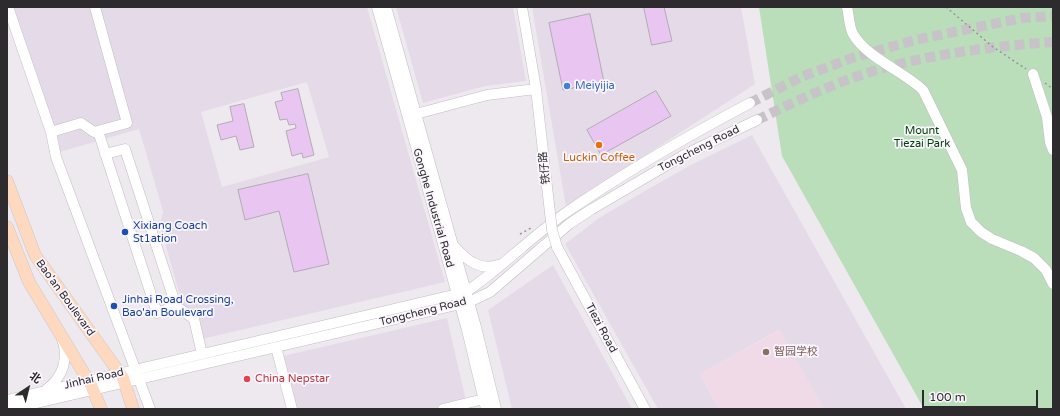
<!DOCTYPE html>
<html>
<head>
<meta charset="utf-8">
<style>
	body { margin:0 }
	#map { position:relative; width:1060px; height:416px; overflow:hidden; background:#eee9ef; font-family:"Varela Round","Noto Sans SC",sans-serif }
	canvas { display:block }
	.frame { position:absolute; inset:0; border:8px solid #2d2b2d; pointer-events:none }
	.north { position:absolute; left:8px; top:368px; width:40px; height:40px; -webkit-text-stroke:3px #fbf6fd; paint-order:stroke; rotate:35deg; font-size:11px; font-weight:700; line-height:16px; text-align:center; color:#2d2b2d }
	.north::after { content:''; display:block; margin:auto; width:14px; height:18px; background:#2d2b2d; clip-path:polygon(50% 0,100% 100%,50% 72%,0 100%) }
	.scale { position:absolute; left:922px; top:390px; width:116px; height:18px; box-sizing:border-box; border:2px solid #2d2b2d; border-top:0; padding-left:5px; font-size:12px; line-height:14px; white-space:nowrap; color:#2d2b2d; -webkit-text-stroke:3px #fbf6fd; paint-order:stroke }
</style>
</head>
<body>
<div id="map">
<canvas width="1060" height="416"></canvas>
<div class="frame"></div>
<div class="north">北</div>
<div class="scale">100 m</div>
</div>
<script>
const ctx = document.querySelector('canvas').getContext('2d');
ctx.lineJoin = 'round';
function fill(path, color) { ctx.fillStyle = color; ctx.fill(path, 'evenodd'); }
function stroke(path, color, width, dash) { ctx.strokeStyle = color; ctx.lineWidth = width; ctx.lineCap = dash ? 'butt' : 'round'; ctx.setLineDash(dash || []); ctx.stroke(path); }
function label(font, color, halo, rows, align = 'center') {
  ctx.font = font + ' "Varela Round","Noto Sans SC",sans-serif'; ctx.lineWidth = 3.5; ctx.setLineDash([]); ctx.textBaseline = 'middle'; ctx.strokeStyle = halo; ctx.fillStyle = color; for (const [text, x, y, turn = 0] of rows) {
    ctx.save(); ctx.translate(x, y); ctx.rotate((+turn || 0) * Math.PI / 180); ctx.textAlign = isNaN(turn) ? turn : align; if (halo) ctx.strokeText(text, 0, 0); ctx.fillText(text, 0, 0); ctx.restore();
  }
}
fill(new Path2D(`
	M13 7H367L445 282 202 339 196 313 183 307 160 225 163 211 139 129 60 152ZM307 82 329 157 222 187 201 112Z
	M396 7H513L526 81 485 86 423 103Z
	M532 7H741L755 84 566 207Z
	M752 135 906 409H824L779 330 700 374 719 409H658L565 244 599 218 650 188 689 166Z
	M553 265 632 409H512L488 310Z
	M447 318 468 409H292L279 357Z`), '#e5dbe8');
fill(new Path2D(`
	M780 330 824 409H719L700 374Z`), '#f0dae7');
fill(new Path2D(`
	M759 7H1053V409H924L782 156Z`), '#baddba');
const building = new Path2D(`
	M644 7H664L672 41 652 45Z
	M590 14 604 82 563 90 549 23Z
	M298 89 314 155 303 158 302 153 292 156 286 131 296 128 295 124 289 125 287 119 280 120 275 102 283 100 281 93Z
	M656 91 671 116 601 155 587 130Z
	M244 104 254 147 240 150 236 136 221 140 217 125 233 121 230 107Z
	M308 174 329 264 294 272 279 211 245 220 238 190Z`);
fill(building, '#e9c5f2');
stroke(building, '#b1acb2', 1);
stroke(new Path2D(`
	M750 103 801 77 852 58 915 40 1022 18 1053 16
	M757 120C790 104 823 88 858 76 915 56 992 46 1053 42`), '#c7c3c8', 10, [10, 5]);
const minor = new Path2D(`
	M8 7 51 132 56 157 150 409
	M377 7 467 330 486 409
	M386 7 476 327 496 409
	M522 7 536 89 546 178
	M847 7C849 15 849 27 853 34 867 58 903 71 923 90L962 170 966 208 971 222 981 232 992 239 1021 251 1034 258 1046 270 1053 284
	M1033 74 1047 117 1050 142 1053 150
	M416 114 487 95 536 89
	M98 131 157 313 176 306 194 319 202 354
	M51 132 81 123 94 132 127 123 95 7
	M105 154 125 149 176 306
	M454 246C467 261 481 272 502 264
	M557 247 645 409
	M276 347 292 409
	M47 389C63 377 69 358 62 339
	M7 400 466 292C501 268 530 238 564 214 623 173 686 137 750 103
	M11 409 469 302 490 292 569 224 592 209 684 155 757 120
	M443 409 484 399`);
const major = new Path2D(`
	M7 181 35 255 123 378 133 409
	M7 227 29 282 91 385 101 409`);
stroke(minor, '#c2bdc3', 11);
stroke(major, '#c8c8c8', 13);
stroke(new Path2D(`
	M946 7 993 47 1026 69
	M1045 83 1053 89
	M520 234 531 228`), '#979498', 1.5, [2, 3]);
stroke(minor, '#fff', 10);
stroke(major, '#fed9bf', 12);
const minorBridge = new Path2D(`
	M546 178 552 230 557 247`);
stroke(minorBridge, '#c2bdc3', 11, []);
stroke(minorBridge, '#fff', 10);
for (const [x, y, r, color] of [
	[567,86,4,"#3f7fe0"],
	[599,145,4,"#e8710a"],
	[125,232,4,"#1a4fb4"],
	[114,306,4,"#1a4fb4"],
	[766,352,4,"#8d6e63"],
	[247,379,4,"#e0444e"]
]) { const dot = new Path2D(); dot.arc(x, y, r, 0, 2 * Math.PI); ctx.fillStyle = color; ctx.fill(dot); stroke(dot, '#fbf6fd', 1.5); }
label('11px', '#366cbe', '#fbf6fd', [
	["Meiyijia",575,86]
], 'left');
label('11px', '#00410c', '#fbf6fd', [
	["Mount",922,131],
	["Tiezai Park",922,144]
]);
label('11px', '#2d2b2d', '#fbf6fd', [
	["Tongcheng Road",699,149,-27],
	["铁仔路",545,168,-96],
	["Gonghe Industrial Road",433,208,74],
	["Bao'an Boulevard",65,298,54],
	["Tongcheng Road",423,312,-14],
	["Tiezi Road",601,328,62],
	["Jinhai Road",94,379,-13]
]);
label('11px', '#c56008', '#fbf6fd', [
	["Luckin Coffee",599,158]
]);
label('11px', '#164399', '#fbf6fd', [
	["Xixiang Coach",133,226],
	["St1ation",133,239],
	["Jinhai Road Crossing,",122,300],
	["Bao'an Boulevard",122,313]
], 'left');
label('11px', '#785e54', '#fbf6fd', [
	["智园学校",774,352]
], 'left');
label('11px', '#be3a42', '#fbf6fd', [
	["China Nepstar",255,379]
], 'left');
</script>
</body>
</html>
